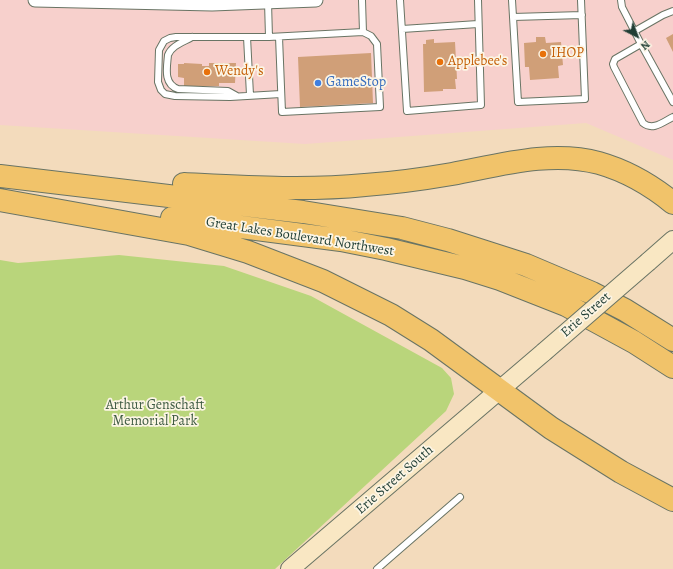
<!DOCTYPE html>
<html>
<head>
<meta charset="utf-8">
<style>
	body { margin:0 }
	#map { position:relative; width:673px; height:569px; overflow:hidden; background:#f3dbbc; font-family:Alegreya,serif }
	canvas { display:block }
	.north { position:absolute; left:617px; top:16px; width:40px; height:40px; -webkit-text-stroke:3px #fcf5e5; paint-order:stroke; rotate:138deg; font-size:11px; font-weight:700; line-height:16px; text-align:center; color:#1f3d34 }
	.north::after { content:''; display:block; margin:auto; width:14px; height:18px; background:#1f3d34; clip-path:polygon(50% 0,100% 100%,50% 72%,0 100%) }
</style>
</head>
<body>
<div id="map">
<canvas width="673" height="569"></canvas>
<div class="north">N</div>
</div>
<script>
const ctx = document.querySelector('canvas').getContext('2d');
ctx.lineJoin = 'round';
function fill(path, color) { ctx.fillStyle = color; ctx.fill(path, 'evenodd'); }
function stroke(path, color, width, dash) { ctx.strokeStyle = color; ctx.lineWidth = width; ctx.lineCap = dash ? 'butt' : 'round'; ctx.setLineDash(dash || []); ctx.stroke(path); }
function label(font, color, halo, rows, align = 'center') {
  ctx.font = font + ' Alegreya,serif'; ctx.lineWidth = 3.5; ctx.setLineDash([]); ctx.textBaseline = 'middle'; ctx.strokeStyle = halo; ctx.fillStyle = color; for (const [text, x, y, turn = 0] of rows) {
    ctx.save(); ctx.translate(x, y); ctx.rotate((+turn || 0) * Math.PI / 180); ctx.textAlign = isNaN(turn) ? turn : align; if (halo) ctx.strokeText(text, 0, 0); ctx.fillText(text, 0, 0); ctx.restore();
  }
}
fill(new Path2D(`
	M0 0H673V160L586 123 305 144 0 125Z`), '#f7d0cc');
fill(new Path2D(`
	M119 255 224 266 311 296 442 368 451 378 454 394 446 411 275 569H0V260L18 263Z`), '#b9d57b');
fill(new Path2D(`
	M673 34V52L666 38Z
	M536 37H545L546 43 561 42 563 65 558 66 559 78 530 80 529 67H525L524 43 536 42Z
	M434 39V43L455 42 457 79H455L456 89H443V91L424 92 423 44H426V40Z
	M371 53 373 103 300 107 298 57Z
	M184 63 202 64V66H209V63H236L235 83H219V86H184V78L178 77V64H184Z`), '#d09f78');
const service = new Path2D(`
	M400 0 407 111 481 105 478 0
	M512 0 518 102 585 99 581 0
	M621 0 622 7 641 44
	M268 2 269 37
	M513 17 582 15
	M402 29 478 24
	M635 31 663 15 673 11
	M192 37C184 42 172 45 168 55 167 67 163 84 178 89L228 91 237 96
	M247 37 250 95
	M279 37 282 112 380 107 377 44 371 36 363 32 362 0
	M281 94 230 97 175 96 165 94 161 90 158 82 159 50 164 41 170 38 176 37H269L363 32
	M673 102 641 44 615 59 613 64 614 67 643 123C653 131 663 122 673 117
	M377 569 460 497`);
const minor = new Path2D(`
	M35 0 212 4 316 0`);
const secondary = new Path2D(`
	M648 262 673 240
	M290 569 544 352`);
const motorway = new Path2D(`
	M0 176 303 212 402 228 448 240 526 265 592 293 625 310 673 340
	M184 184C244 187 305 191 365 185 394 183 423 179 452 174 500 165 551 150 599 163 627 171 651 185 673 203
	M0 200 189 234 248 252 323 281 391 315 431 340 551 428 621 472 673 500
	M172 218 341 240 386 249 465 268 500 279 566 305 634 342 673 367`);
stroke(service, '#697464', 8);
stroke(minor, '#697464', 15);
stroke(secondary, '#697464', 20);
stroke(motorway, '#697464', 24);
stroke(service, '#fff', 6);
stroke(minor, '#fff', 13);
stroke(secondary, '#f9e7c3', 18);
stroke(motorway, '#f1c36a', 22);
const secondaryBridge = new Path2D(`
	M544 352 648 262`);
stroke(secondaryBridge, '#697464', 20, []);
stroke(secondaryBridge, '#f9e7c3', 18);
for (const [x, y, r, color] of [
	[543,54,4,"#e8710a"],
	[440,62,4,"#e8710a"],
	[207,72,4,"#e8710a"],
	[318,83,4,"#3f7fe0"]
]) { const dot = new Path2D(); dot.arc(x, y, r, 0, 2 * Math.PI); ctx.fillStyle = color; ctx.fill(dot); stroke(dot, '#fcf5e5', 1.5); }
label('14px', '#c56008', '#fcf5e5', [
	["IHOP",551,54],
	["Applebee's",448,62],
	["Wendy's",215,72]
], 'left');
label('14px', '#366cbe', '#fcf5e5', [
	["GameStop",326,83]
], 'left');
label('14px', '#1f3d34', '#fcf5e5', [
	["Great Lakes Boulevard Northwest",300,237,9],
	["Erie Street",586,315,-41],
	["Erie Street South",395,480,-41]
]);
label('14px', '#3e5b42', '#fcf5e5', [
	["Arthur Genschaft",155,406],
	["Memorial Park",155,422]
]);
</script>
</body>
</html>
